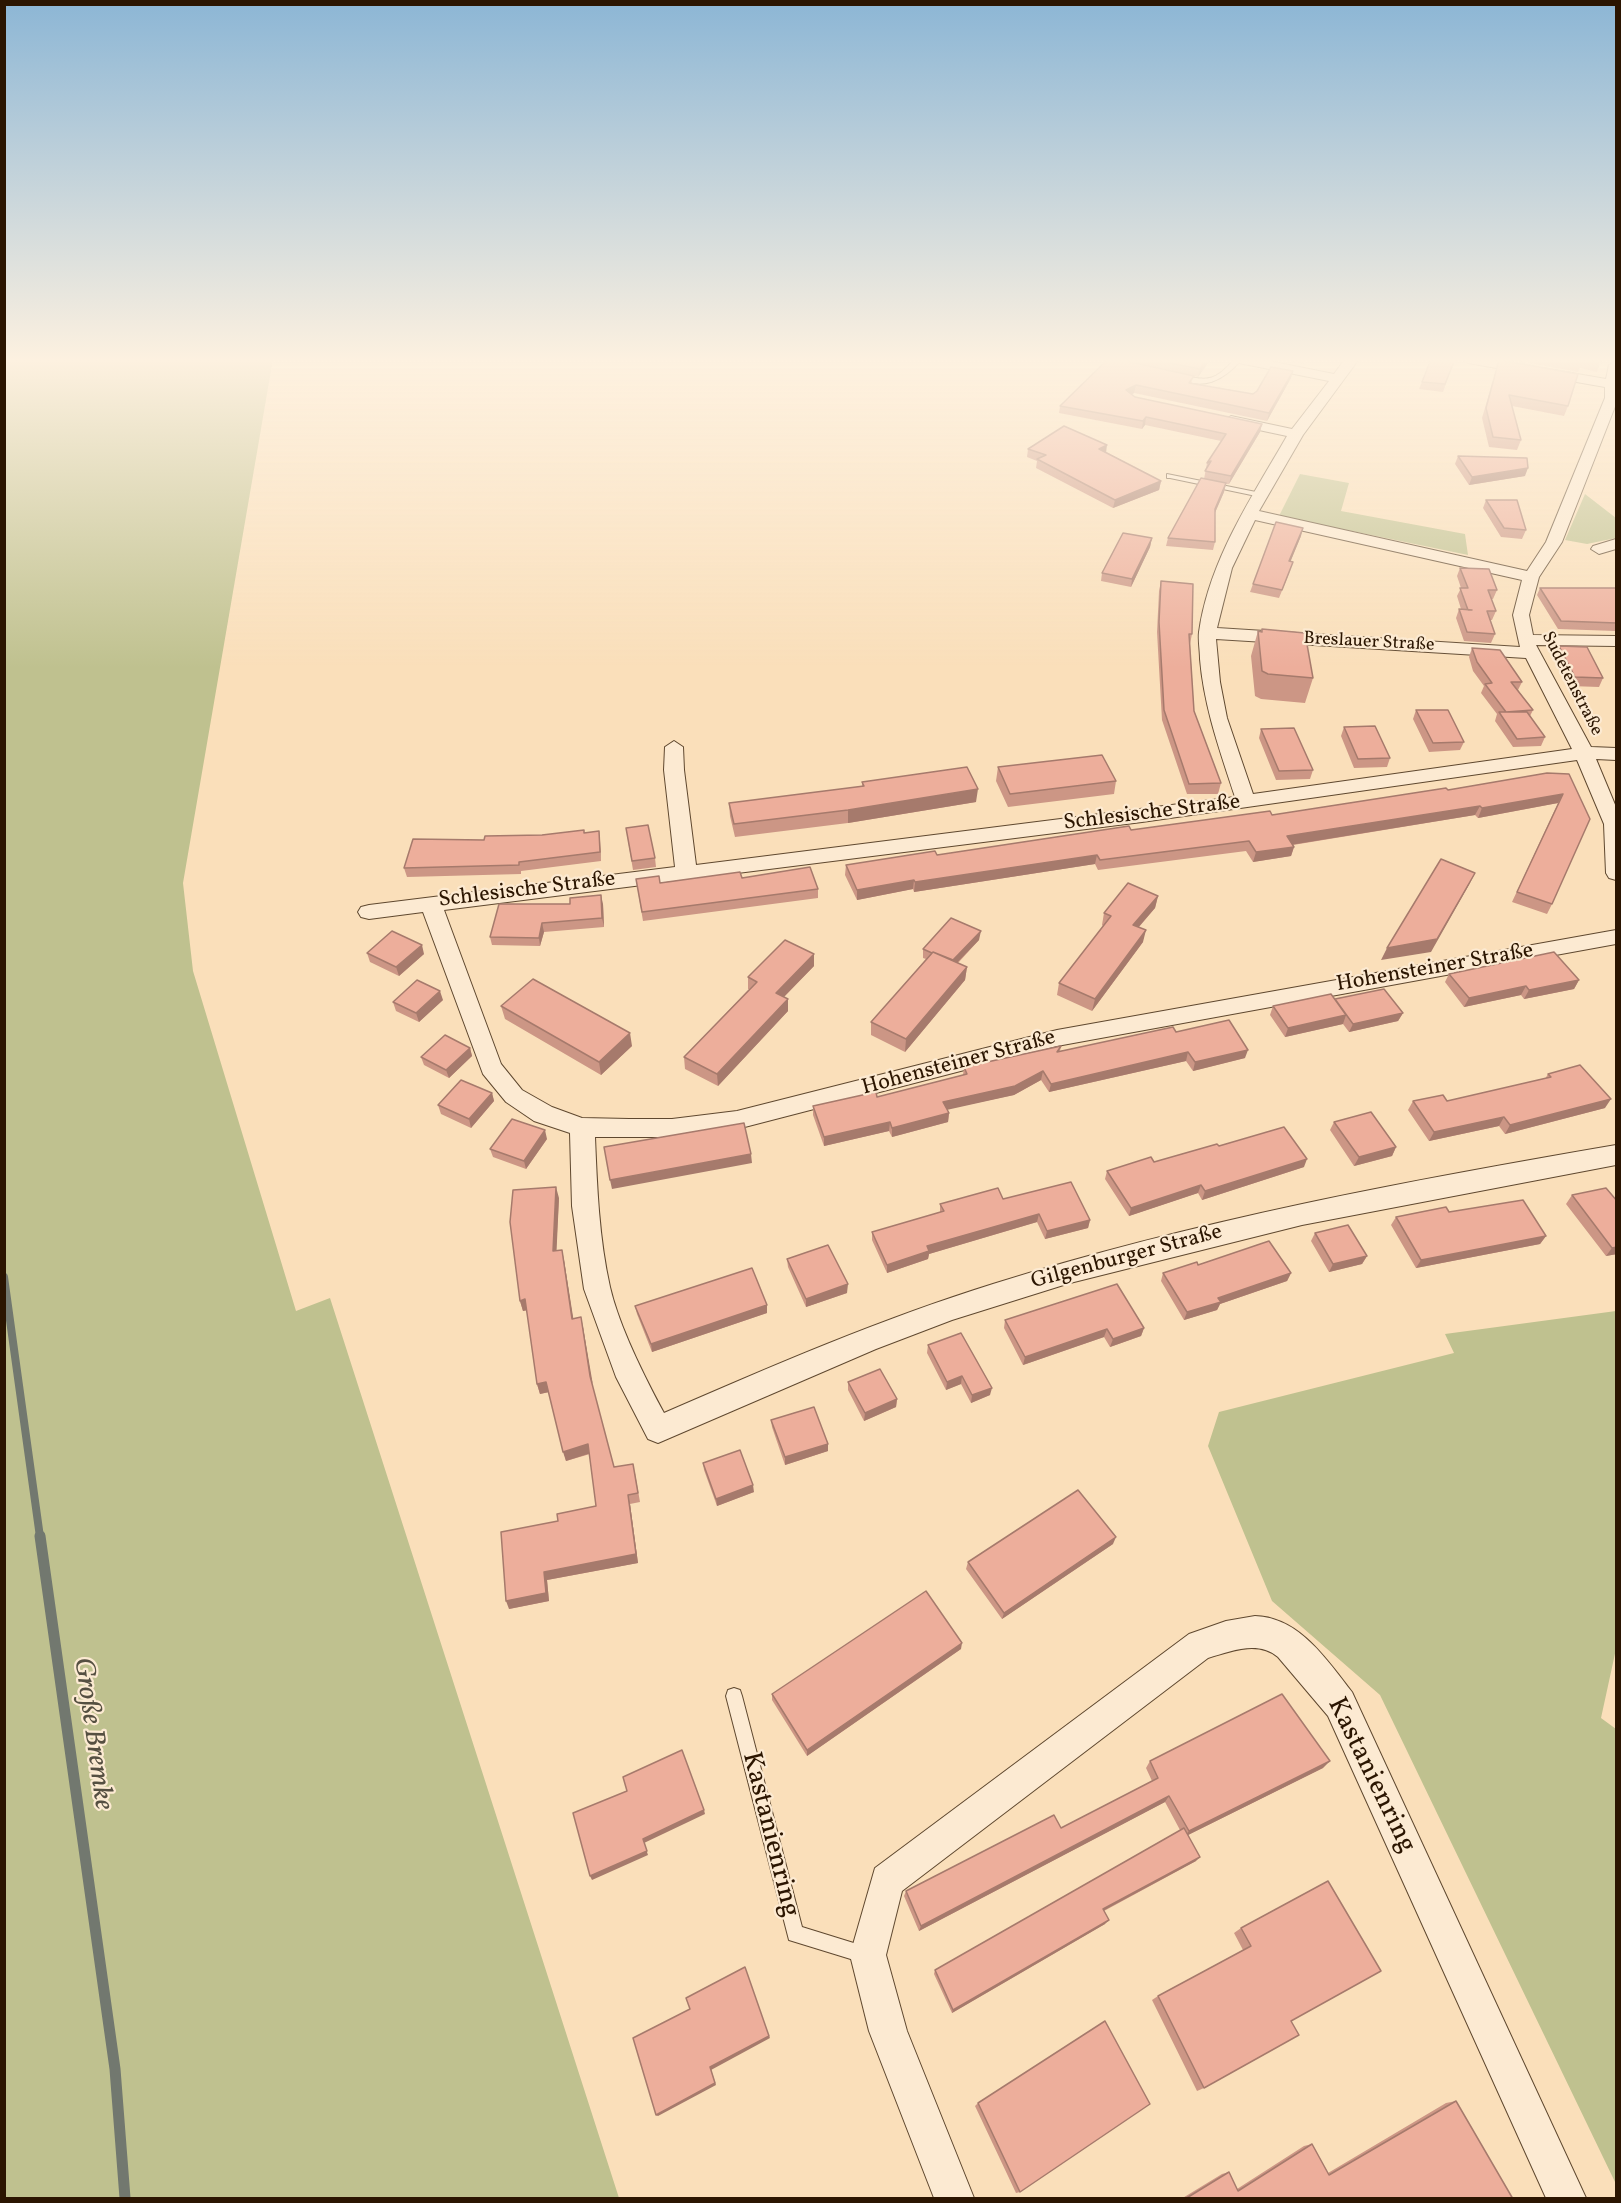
<!DOCTYPE html>
<html>
<head>
<meta charset="utf-8">
<style>
	body { margin:0 }
	#map { position:relative; width:1621px; height:2203px; overflow:hidden; background:#fadfba; font-family:Vollkorn,serif }
	canvas { display:block }
	.frame { position:absolute; inset:0; border:6px solid #2b1501; pointer-events:none }
</style>
</head>
<body>
<div id="map">
<canvas width="1621" height="2203"></canvas>
<div class="frame"></div>
</div>
<script>
const ctx = document.querySelector('canvas').getContext('2d');
ctx.lineJoin = 'round';
function fill(path, color) { ctx.fillStyle = color; ctx.fill(path, 'evenodd'); }
function stroke(path, color, width, dash) { ctx.strokeStyle = color; ctx.lineWidth = width; ctx.lineCap = dash ? 'butt' : 'round'; ctx.setLineDash(dash || []); ctx.stroke(path); }
function label(font, color, halo, rows, align = 'center') {
  ctx.font = font + ' Vollkorn,serif'; ctx.lineWidth = 4.5; ctx.setLineDash([]); ctx.textBaseline = 'middle'; ctx.strokeStyle = halo; ctx.fillStyle = color; for (const [text, x, y, turn = 0] of rows) {
    ctx.save(); ctx.translate(x, y); ctx.rotate((+turn || 0) * Math.PI / 180); ctx.textAlign = isNaN(turn) ? turn : align; if (halo) ctx.strokeText(text, 0, 0); ctx.fillText(text, 0, 0); ctx.restore();
  }
}
fill(new Path2D(`
	M5 359H273L183 883 193 971 296 1311 330 1298 619 2198H5Z
	M1300 474 1349 483 1341 511 1465 534 1468 555 1279 516Z
	M1585 494 1616 518V538L1587 544 1565 540Z
	M1616 1311V1649L1601 1718 1616 1729V2184L1380 1695 1272 1601 1208 1446 1219 1412 1454 1353 1445 1334Z`), '#bfc18f');
stroke(new Path2D(`
	M4 1277 40 1537`), '#72786f', 8);
stroke(new Path2D(`
	M40 1536 115 2069 125 2198`), '#72786f', 11);
const service = new Path2D(`
	M1235 359H1242C1224 380 1203 392 1176 377L1179 375C1210 381 1213 382 1235 359Z
	M1167 474 1261 493 1265 495 1261 497 1170 478H1167Z
	M734 1688 740 1690 742 1696 802 1927 873 1949 876 1955 873 1961 867 1964 789 1940 726 1696 728 1690Z`);
const minor = new Path2D(`
	M1232 359H1259L1334 374 1345 359H1359L1303 435 1259 511 1527 571 1546 542 1605 398V387L1468 363 1461 359H1491L1606 379 1609 365 1616 361V404L1562 542 1539 577 1529 615 1533 635 1616 636V646L1536 645 1591 747 1616 748V760L1596 759 1616 807V880L1609 878 1606 873 1604 824 1577 760 1142 822 444 910 501 1064 522 1090 552 1107 582 1118 629 1119H672L737 1111 1057 1030 1616 930V944L1057 1046 737 1129 672 1137H595C597 1187 599 1238 610 1287 619 1326 645 1378 664 1413 772 1366 881 1319 993 1284 1197 1220 1406 1181 1616 1145V1165L1302 1225 1070 1283 952 1320 876 1349 658 1443 648 1439 616 1377 584 1289 572 1206 570 1133 534 1121 506 1102 483 1074 423 912 369 919 361 917 358 912 361 907 369 905 675 867 664 770 665 747 674 741 683 747 684 770 696 865 1235 797C1220 751 1204 707 1200 659 1200 650 1198 640 1199 632 1209 560 1252 497 1287 436L1226 423 1224 420 1231 416 1292 429 1329 381 1239 363ZM1255 520 1522 580 1513 615 1520 647 1217 628 1232 568ZM1216 639 1526 658 1572 749 1253 794 1227 718 1220 682Z
	M1616 539V549L1599 554 1591 549 1593 546Z
	M1255 1616C1299 1617 1327 1660 1352 1692L1586 2198H1546L1328 1716 1278 1657C1258 1640 1231 1651 1208 1658L902 1891 886 1955 907 2031 974 2198H934L869 2031 850 1955 875 1868 1189 1634 1226 1621Z`);
stroke(service, '#5f482f', 2);
stroke(minor, '#5f482f', 2);
fill(service, '#fcead2');
fill(minor, '#fcead2');
fill(new Path2D(`
	M1108 359H1211L1198 377 1188 375 1193 384 1253 394 1291 378 1267 421 1134 393 1131 395 1135 397 1262 424 1260 432 1229 484H1226L1224 492 1215 513V542L1213 550 1166 546 1168 538 1204 479 1207 463 1221 441 1145 425 1142 429 1059 413 1060 406Z
	M1282 359H1306L1304 364Z
	M1455 359 1443 392 1419 389 1422 382Z
	M1508 359H1601L1597 372 1580 368 1578 372Z
	M1499 360 1568 406 1564 416 1512 406 1521 440 1517 450 1489 447 1482 418Z
	M1028 449 1106 452 1161 481 1159 490 1113 508 1036 468 1037 461 1027 457Z
	M1458 456 1525 476 1469 485 1455 464Z
	M1486 500 1526 530 1522 539 1501 537 1483 508Z
	M1301 536 1290 562V571L1279 598 1250 592 1253 584Z
	M1152 538 1150 547 1131 587 1101 581 1102 573Z
	M1460 568 1497 590 1493 599H1491L1496 611 1492 620H1490L1495 634 1491 643 1464 641 1456 618 1459 609H1461L1457 596 1461 588 1457 576Z
	M1161 581 1192 634 1190 644 1194 711 1221 783 1218 794H1187L1162 720 1157 632 1159 591Z
	M1540 588H1617V634L1615 631 1558 629 1537 595Z
	M1262 629 1313 678 1305 703 1261 699 1255 696 1251 656 1258 631H1261Z
	M1559 646 1603 678 1599 687 1570 686 1555 655Z
	M1472 648 1522 682 1518 690 1533 710 1530 716 1545 737 1541 746 1513 747 1495 721 1497 714 1481 693 1484 686 1473 671 1469 657Z
	M1416 710 1464 742 1460 750 1429 752 1413 719Z
	M1344 727 1390 758 1387 767 1354 768 1341 736Z
	M1261 729 1313 770 1310 779 1276 780 1259 738Z
	M998 767 1116 781 1114 794 1008 807 996 781Z
	M1569 774 1552 904 1547 914 1512 902 1558 803 1478 818 1475 815 1293 845 1294 847 1291 856 1253 862 1246 851 1098 870 1095 864 914 892 913 889 857 900 845 875 846 865 937 855 1131 830 1272 815Z
	M862 782 976 802 848 823 735 837 730 816 729 803 862 787Z
	M626 828 655 858 656 867 633 870Z
	M599 831 601 861 521 871V874L407 877 404 868 484 840 584 833Z
	M742 878 818 889V898L643 921 636 879 660 883Z
	M1158 896 1155 908 1139 927 1143 942 1092 1011 1057 995 1059 983 1103 926 1102 925 1104 913Z
	M603 904 604 927 544 932 540 946 492 945 490 937Z
	M979 940 958 963 967 967 965 980 905 1052 871 1035V1022L926 959 923 958V949Z
	M367 953 424 954 399 976 370 962Z
	M814 954V966L784 997 788 1011 718 1086 685 1069 684 1057 749 989H748V977Z
	M1449 974 1579 980 1574 989 1524 999 1521 995 1464 1007 1445 982Z
	M443 1000 419 1022 396 1011 393 1002Z
	M501 1006 632 1046 601 1075 505 1019Z
	M1273 1006 1403 1013 1398 1021 1349 1032 1343 1024 1285 1037 1270 1015Z
	M1176 1032 1245 1058 1193 1071 1186 1061 1049 1092 1041 1080 1014 1095 947 1109 949 1113 948 1122 892 1137 889 1131 824 1146 813 1115V1106L877 1097 963 1075 964 1067 1061 1046 1060 1051Z
	M470 1048 472 1056 449 1078 424 1065 421 1057Z
	M1548 1074 1605 1108 1505 1134 1499 1126 1429 1141 1408 1110 1413 1101H1447L1545 1079Z
	M492 1093 494 1101 471 1128 441 1114 438 1105Z
	M1334 1122 1396 1147 1392 1156 1354 1166 1330 1130Z
	M547 1139 526 1169 493 1157 490 1149Z
	M1219 1146 1304 1167 1202 1200 1198 1193 1129 1216 1105 1179 1107 1171 1154 1162Z
	M1572 1195 1617 1254 1606 1256 1566 1204Z
	M559 1198 556 1251 564 1260 573 1319 583 1327 592 1384 614 1467 635 1473 640 1502 630 1504 638 1563 547 1580 549 1601 509 1609 558 1521 596 1506 590 1454 566 1461 549 1392 540 1394 537 1384 527 1310 523 1311 520 1301Z
	M1003 1199 1090 1220 1088 1228 1045 1239 1037 1222 929 1254 928 1259 887 1273 872 1240V1232L940 1213V1204Z
	M1449 1212 1546 1236 1540 1244 1416 1268 1391 1225 1396 1217Z
	M1315 1233 1367 1256 1362 1264 1329 1272 1311 1241Z
	M787 1259 847 1293 806 1307 788 1267Z
	M1198 1265 1291 1273 1287 1281 1220 1304 1217 1310 1184 1320 1161 1281 1163 1273Z
	M767 1305V1313L652 1352 637 1314 635 1306Z
	M1005 1320 1144 1328 1141 1336 1110 1347 1104 1337 1023 1365 1004 1328Z
	M928 1345 990 1395 971 1403 961 1384 946 1390 927 1353Z
	M848 1382 897 1399 896 1407 864 1421 848 1390Z
	M771 1420 828 1451 785 1465 772 1427Z
	M703 1463 754 1492 717 1506 704 1470Z
	M1113 1544 1002 1619 966 1569 968 1562Z
	M961 1649 807 1756 772 1700V1694Z
	M1150 1761 1323 1768 1188 1835 1196 1861 1104 1911 1105 1924 952 2013 934 1974 935 1970 1180 1830 1165 1802 919 1931 904 1896 906 1891 1061 1828 1152 1781 1146 1768Z
	M1328 1881 1291 2021 1204 2088 1197 2091 1152 2000 1158 1996 1243 1950 1234 1933 1241 1928Z
	M1456 2101 1513 2199H1181L1222 2174 1229 2172 1237 2189 1304 2146 1312 2144 1328 2173 1446 2103Z
	M978 2103 1020 2192 1016 2193 975 2106Z`), '#cc9685');
fill(new Path2D(`
	M1207 359H1211L1198 377 1200 369Z
	M1293 371 1291 378 1267 421 1269 413Z
	M1136 385 1134 393 1125 398 1126 390Z
	M1146 417 1145 425 1142 429 1143 421Z
	M1262 424 1260 432 1229 484 1231 476Z
	M1107 445 1106 453 1099 449Z
	M1528 468 1525 476 1469 485 1472 477Z
	M1161 481 1159 490 1113 508 1115 500Z
	M1226 483 1224 492 1213 517 1215 509Z
	M1303 528 1301 536 1287 570 1289 561Z
	M1152 538 1150 547 1131 587 1132 579Z
	M978 789 976 802 848 823V810Z
	M1563 794 1558 803 1478 818 1482 808Z
	M1480 806 1475 815 1284 846 1287 836Z
	M599 831 600 840 601 861 600 852Z
	M1294 847 1291 856 1253 862 1256 852Z
	M1097 855 1095 864 914 892 915 882Z
	M1475 873 1469 885 1431 952 1381 960 1387 948Z
	M914 880 913 889 857 900V890Z
	M601 895 603 904 604 927 602 918Z
	M1158 896 1155 908 1130 937 1133 925Z
	M542 923 544 932 540 946 539 938Z
	M1146 930 1143 942 1092 1011 1095 999Z
	M981 931 979 940 950 970 951 961Z
	M422 945 424 954 399 976 396 967Z
	M814 954V966L776 1005V993Z
	M967 967 965 980 905 1052 906 1039Z
	M1579 980 1574 989 1524 999 1529 990Z
	M1526 986 1521 995 1464 1007 1469 998Z
	M440 991 443 1000 419 1022 416 1013Z
	M788 999V1011L718 1086 717 1074Z
	M1403 1013 1398 1021 1349 1032 1353 1024Z
	M1346 1015 1343 1024 1285 1037 1288 1028Z
	M630 1033 632 1046 601 1075 599 1062Z
	M470 1048 472 1056 449 1078 446 1070Z
	M1248 1050 1245 1058 1193 1071 1195 1062Z
	M1188 1052 1186 1061 1049 1092 1051 1084Z
	M1043 1071 1041 1080 1014 1095 942 1111 943 1102Z
	M492 1093 494 1101 471 1128 469 1119Z
	M1611 1099 1605 1108 1505 1134 1510 1125Z
	M949 1113 948 1122 892 1137V1128Z
	M1504 1117 1499 1126 1429 1141 1434 1132Z
	M890 1122 889 1131 824 1146V1137Z
	M545 1130 547 1139 526 1169 524 1161Z
	M1396 1147 1392 1156 1354 1166 1359 1157Z
	M751 1154 752 1163 612 1189 610 1180Z
	M1307 1159 1304 1167 1202 1200 1205 1191Z
	M1201 1185 1198 1193 1129 1216 1131 1208Z
	M556 1187 559 1198 556 1262 553 1251Z
	M1039 1214 1037 1222 929 1254 928 1259 887 1273V1265L927 1246Z
	M1090 1220 1088 1228 1045 1239 1047 1231Z
	M1546 1236 1540 1244 1416 1268 1421 1260Z
	M1617 1247V1254L1606 1256 1612 1248Z
	M562 1250 564 1260 575 1329 572 1319Z
	M1367 1256 1362 1264 1329 1272 1333 1264Z
	M1291 1273 1287 1281 1220 1304 1217 1310 1184 1320 1187 1312 1218 1298Z
	M848 1284 847 1293 806 1307V1299Z
	M525 1299 528 1310 523 1311 520 1301Z
	M767 1305V1313L652 1352 651 1344Z
	M581 1317 583 1327 593 1385 590 1376Z
	M1144 1328 1141 1336 1110 1347 1113 1339Z
	M1107 1329 1104 1337 1023 1365 1025 1357Z
	M962 1376 961 1384 946 1390 947 1382Z
	M546 1382 549 1392 540 1394 537 1384Z
	M992 1388 990 1395 971 1403 972 1395Z
	M897 1399 896 1407 864 1421 865 1413Z
	M588 1444 591 1453 566 1461 563 1452Z
	M828 1444V1451L785 1465V1457Z
	M753 1485 754 1492 717 1506 716 1499Z
	M628 1495 630 1504 638 1563 547 1580 549 1601 509 1609 506 1601 544 1572Z
	M1116 1537 1113 1544 1002 1619 1004 1613Z
	M962 1643 961 1649 807 1756V1750Z
	M1330 1761 1323 1768 1184 1837 1189 1831Z
	M1169 1796 1165 1802 919 1931 921 1926Z
	M704 1810 705 1814 644 1843 648 1855 592 1880 590 1876 643 1839Z
	M1200 1857 1196 1861 1099 1913 1103 1909Z
	M1109 1920 1105 1924 952 2013 953 2010Z
	M769 2036 770 2038 711 2070 716 2085 658 2116 656 2115 710 2067Z`), '#a67a6c');
const building = new Path2D(`
	M1108 359H1124L1126 361 1194 376 1189 383 1253 394 1257 391 1271 367 1293 371 1269 413 1136 385 1126 390 1135 397 1262 424 1231 476 1205 471 1211 461 1207 463 1226 434 1146 417 1143 421 1060 406Z
	M1150 359H1207L1200 369Z
	M1431 359H1455L1445 384 1422 382Z
	M1562 359H1583L1582 363Z
	M1587 359H1601V363Z
	M1499 360 1578 374 1568 406 1509 395 1521 440 1493 437 1486 408Z
	M1064 426 1107 445 1099 449 1161 481 1115 500 1037 459 1046 455 1028 449Z
	M1458 456 1527 458 1528 468 1472 477Z
	M1201 478 1226 483 1215 509V542L1168 538Z
	M1486 500H1517L1526 530 1504 528Z
	M1276 522 1303 528 1289 561 1293 562 1282 590 1253 584Z
	M1123 533 1152 538 1132 579 1102 573Z
	M1460 568 1489 569 1497 590H1488L1496 611H1487L1495 634 1467 632 1459 609 1472 610H1468L1460 588H1468Z
	M1161 581 1193 584 1192 634H1189L1194 711 1221 783 1189 784 1164 710 1159 622Z
	M1540 588H1617V623L1561 621Z
	M1262 629 1305 633 1313 678 1268 674 1262 671 1258 631 1262 632Z
	M1559 646 1587 647 1603 678 1575 677Z
	M1472 648 1500 650 1522 682H1511L1533 710 1506 712 1485 684 1492 683 1477 662Z
	M1416 710H1448L1464 742 1433 743Z
	M1499 712H1527L1545 737 1517 739Z
	M1375 726 1390 758 1358 759 1344 727Z
	M1294 728 1313 770 1279 771 1261 729Z
	M1102 755 1116 781 1010 794 998 767Z
	M967 767 978 789 848 810 734 824 729 803 864 786 862 782Z
	M1547 773 1569 774 1590 819 1552 904 1517 892 1563 794 1482 808 1480 806 1287 836 1294 847 1256 852 1249 841 1100 860 1097 855 915 882 914 880 857 890 846 865 935 851 937 855 1129 826 1131 830 1270 811 1272 815 1446 788 1448 790Z
	M648 825 655 858 632 861 626 828Z
	M584 830V833L599 831 600 852 519 862V865L404 868 413 839 484 840 485 836 542 835Z
	M1441 859 1475 873 1437 939 1387 948Z
	M810 867 818 889 642 912 636 879 659 876 660 883 740 872 742 878Z
	M1128 883 1158 896 1133 925 1146 930 1095 999 1059 983 1111 916 1104 913Z
	M601 895 602 918 542 923 539 938 490 937 499 904H570V898Z
	M951 918 981 931 953 960 933 952 932 953 923 949Z
	M392 931 422 945 396 967 367 953Z
	M785 940 814 954 776 993 788 999 717 1074 684 1057 757 982 748 977Z
	M933 952 967 967 906 1039 871 1022Z
	M1554 952 1579 980 1529 990 1526 986 1469 998 1449 974Z
	M533 979 630 1033 599 1062 501 1006Z
	M417 980 440 991 416 1013 393 1002Z
	M1384 989 1403 1013 1353 1024 1335 999Z
	M1331 994 1346 1015 1288 1028 1273 1006Z
	M1229 1020 1248 1050 1195 1062 1188 1052 1051 1084 1043 1071 1015 1086 943 1102 949 1113 892 1128 890 1122 824 1137 813 1106 876 1092 877 1097 967 1074 964 1067 1061 1046 1057 1052 1173 1027 1176 1032Z
	M445 1035 470 1048 446 1070 421 1057Z
	M1580 1065 1611 1099 1510 1125 1504 1117 1434 1132 1413 1101 1443 1095 1447 1101 1551 1077 1548 1074Z
	M461 1080 492 1093 469 1119 438 1105Z
	M1371 1112 1396 1147 1359 1157 1334 1122Z
	M512 1119 545 1130 524 1161 490 1149Z
	M744 1123 751 1154 610 1180 604 1147Z
	M1284 1127 1307 1159 1205 1191 1201 1185 1131 1208 1107 1171 1151 1157 1154 1162 1217 1144 1219 1146Z
	M1071 1182 1090 1220 1047 1231 1039 1214 927 1246 929 1251 887 1265 872 1232 944 1211 940 1204 998 1188 1003 1199Z
	M556 1187 553 1251 562 1250 572 1319 581 1317 590 1376 614 1467 633 1464 638 1493 628 1495 636 1554 544 1572 546 1593 506 1601 501 1532 558 1521 557 1514 596 1506 588 1444 563 1452 546 1382 537 1384 525 1299 520 1301 510 1222 513 1190Z
	M1606 1188 1617 1201V1247L1612 1248 1572 1195Z
	M1523 1200 1546 1236 1421 1260 1396 1217 1446 1207 1449 1212Z
	M1348 1225 1367 1256 1333 1264 1315 1233Z
	M1269 1241 1291 1273 1218 1298 1221 1302 1187 1312 1163 1273 1197 1262 1198 1265Z
	M828 1245 848 1284 806 1299 787 1259Z
	M752 1268 767 1305 651 1344 635 1306Z
	M1117 1284 1144 1328 1113 1339 1107 1329 1025 1357 1005 1320Z
	M961 1333 992 1388 972 1395 962 1376 947 1382 928 1345Z
	M880 1369 897 1399 865 1413 848 1382Z
	M814 1407 828 1444 785 1457 771 1420Z
	M740 1450 753 1485 716 1499 703 1463Z
	M1078 1490 1116 1537 1004 1613 968 1562Z
	M926 1591 962 1643 807 1750 772 1694Z
	M1282 1694 1330 1761 1189 1831 1169 1796 921 1926 906 1891 1054 1815 1061 1828 1158 1778 1150 1761Z
	M682 1750 704 1810 643 1839 647 1851 590 1876 573 1813 627 1791 623 1777Z
	M1184 1828 1200 1857 1103 1909 1109 1920 953 2010 935 1970Z
	M1328 1881 1381 1971 1291 2021 1299 2035 1204 2088 1158 1996 1251 1946 1241 1928Z
	M745 1967 769 2036 710 2067 715 2083 656 2115 633 2038 690 2009 686 1998Z
	M1105 2021 1150 2104 1020 2192 978 2103Z
	M1456 2101 1513 2199H1185L1229 2172 1238 2191 1312 2144 1329 2175Z`);
fill(building, '#edae9b');
stroke(building, '#a67a6c', 1.5);
const sky = ctx.createLinearGradient(0, 0, 0, 668);
sky.addColorStop(0, '#8cb6d5');
sky.addColorStop(0.54, '#fdf1e0');
sky.addColorStop(1, '#fdf1e000');
ctx.fillStyle = sky;
ctx.fillRect(0, 0, 1621, 668);
label('18px', '#2b1501', '#fcead2', [
	["Breslauer Straße",1369,643,3],
	["Sudetenstraße",1571,684,63]
]);
label('22px', '#2b1501', '#fcead2', [
	["Schlesische Straße",1152,814,-7],
	["Schlesische Straße",527,891,-7],
	["Hohensteiner Straße",1435,969,-10],
	["Hohensteiner Straße",959,1064,-15],
	["Gilgenburger Straße",1127,1258,-15]
]);
label('27px', '#2b1501', '#fcead2', [
	["Kastanienring",1370,1776,64],
	["Kastanienring",769,1835,76]
]);
label('italic 28px', '#554f41', '#fcead2', [
	["Große Bremke",91,1734,82]
]);
</script>
</body>
</html>
